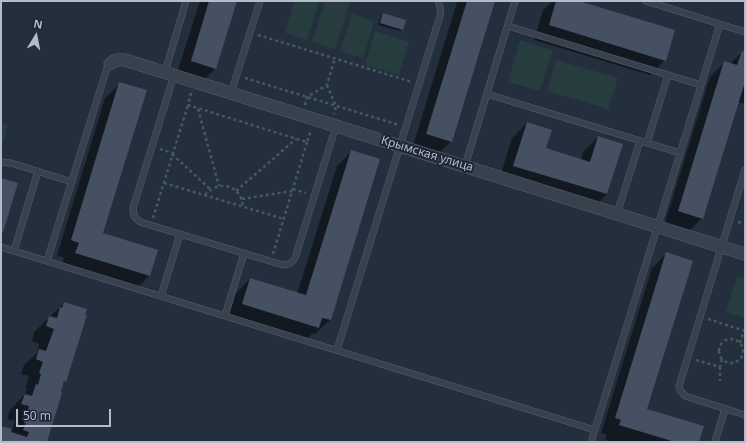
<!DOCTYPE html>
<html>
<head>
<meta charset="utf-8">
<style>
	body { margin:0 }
	#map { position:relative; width:746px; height:443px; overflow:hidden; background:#242f3e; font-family:"Noto Sans",sans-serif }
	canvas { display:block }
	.frame { position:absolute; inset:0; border:2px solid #b4bcc9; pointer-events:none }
	.north { position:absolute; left:16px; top:16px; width:40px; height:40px; -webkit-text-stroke:3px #1d2633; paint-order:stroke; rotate:10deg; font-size:11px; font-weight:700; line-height:16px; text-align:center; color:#b4bcc9 }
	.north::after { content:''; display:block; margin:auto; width:14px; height:18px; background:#b4bcc9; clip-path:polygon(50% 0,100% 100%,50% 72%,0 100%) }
	.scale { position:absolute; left:16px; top:409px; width:95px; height:18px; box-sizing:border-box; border:2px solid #b4bcc9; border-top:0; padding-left:5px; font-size:12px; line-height:14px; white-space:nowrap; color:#b4bcc9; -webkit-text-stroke:3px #1d2633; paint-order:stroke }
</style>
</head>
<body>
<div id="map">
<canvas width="746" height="443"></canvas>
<div class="frame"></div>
<div class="north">N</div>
<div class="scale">50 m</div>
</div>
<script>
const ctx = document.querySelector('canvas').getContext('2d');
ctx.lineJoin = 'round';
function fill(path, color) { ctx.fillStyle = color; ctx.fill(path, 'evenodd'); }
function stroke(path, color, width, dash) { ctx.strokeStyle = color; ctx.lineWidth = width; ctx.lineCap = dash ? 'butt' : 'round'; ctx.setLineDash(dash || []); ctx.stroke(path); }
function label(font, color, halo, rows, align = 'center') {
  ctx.font = font + ' "Noto Sans",sans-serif'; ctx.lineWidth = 4; ctx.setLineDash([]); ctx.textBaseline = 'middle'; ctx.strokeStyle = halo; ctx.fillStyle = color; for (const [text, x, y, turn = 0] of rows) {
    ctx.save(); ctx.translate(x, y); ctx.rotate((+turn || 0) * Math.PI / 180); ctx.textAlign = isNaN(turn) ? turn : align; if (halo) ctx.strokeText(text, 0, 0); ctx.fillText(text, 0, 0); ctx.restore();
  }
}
fill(new Path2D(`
	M294 1H319L307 40 285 33Z
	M325 1H350L335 49 312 42Z
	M352 14 374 21 363 58 340 51Z
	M375 31 409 42 399 75 365 65Z
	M520 40 553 50 540 91 508 82Z
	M556 60 618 78 608 109 547 91Z
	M1 123 8 125 2 145 1 144Z
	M737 276 745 278V318L726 312Z`), '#263c3f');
fill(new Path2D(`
	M200 1H236L215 69 200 84 176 76Z
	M453 1H494L451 141 436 156 412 149 457 2Z
	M553 1H576L665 60 650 75 534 40 543 10Z
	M383 14 402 30 401 31 378 25 381 16Z
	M742 52 745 53V104L738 102 702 218 687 233 664 226 710 77 725 62 730 64Z
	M120 83 102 233 157 251 149 276 134 291 61 268 64 258 57 255 105 98Z
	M527 123 545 149 581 160 583 152 598 137 622 144 607 194 592 209 499 180 512 138Z
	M352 151 330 320 315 334H312L303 342 228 319 235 294 250 279 297 294 337 166Z
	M667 253 646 409 698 442H613L605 440 607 435 601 433 652 268Z
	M64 303 65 381 62 385 46 442H1V427L12 430 15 421 7 419 10 410 25 394 27 389 25 388 29 376 21 374 24 365 37 353 39 344 32 341 34 332Z`), '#0007');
fill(new Path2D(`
	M209 1H237L216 69 191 61Z
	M467 1H495L452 142 426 134Z
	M556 1H579L675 30 666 61 549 25Z
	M383 13 406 20 403 30 380 23Z
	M742 51 745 52V85H744L703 219 678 211 724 61 737 65Z
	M119 82 147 90 103 233 158 250 150 276 75 253 79 243 71 240Z
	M527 122 552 130 546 148 590 162 598 136 623 144 607 194 513 166Z
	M351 150 380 159 331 320 322 318 319 328 242 304 250 278 306 295Z
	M1 178 18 183 3 232 1 231Z
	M666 252 693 261 647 409 704 426 699 442H675L619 425 621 420 615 418Z
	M64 302 87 309 85 315H87L66 382 64 381 61 392 62 393 47 442H1V426L12 429 11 432 27 437 29 432 23 430 26 423H24L29 406 21 404 25 394 32 396 36 384 38 385 41 374 39 373 43 362 36 359 39 349 46 351 54 329 46 326 49 316 57 318 60 307 62 308Z`), '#455162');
const lane = new Path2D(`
	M646 1 745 32
	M508 26 701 85
	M165 72 186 1
	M174 75 133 208 134 216 140 222 283 265C289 265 292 263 295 258L336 126
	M231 93 260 1
	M487 94 680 153
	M647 143 668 75
	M1 162 11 163 72 182
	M465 166 515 1
	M745 170 679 386 680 390 685 396 745 415
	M617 214 640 141
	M1 247 595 430
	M14 251 38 171
	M47 261 107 68 110 64
	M161 296 180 234
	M225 316 244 253
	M337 350 440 16C441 10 441 6 438 1
	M591 442 720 24
	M715 442 725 409`);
const street = new Path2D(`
	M110 64C115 60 118 59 125 60L745 254`);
stroke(lane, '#565f6c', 7);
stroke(street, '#565f6c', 13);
stroke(new Path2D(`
	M258 35 412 82
	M245 78 399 125
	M327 85 336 106 334 114
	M191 93 188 105 297 139 307 142 311 130
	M305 105 307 97 327 85 335 58
	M198 109 219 186
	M160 149 173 153
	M172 154 210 189
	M164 183 284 219
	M293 189 306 193
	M236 191 296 139
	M205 195C218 179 242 185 243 207
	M242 199 292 191
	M153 218 188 105
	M738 222 745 224
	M273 254 307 142
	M708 319 745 331
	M719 351a12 12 0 1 1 24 0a12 12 0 1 1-24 0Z
	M740 343 744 330
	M696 360 720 367 722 358
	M720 367V381`), '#44595c', 2.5, [3, 3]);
stroke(lane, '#38414e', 6);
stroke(street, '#38414e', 12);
label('12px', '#b4bcc9', '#1d2633', [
	["Крымская улица",427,154,17]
]);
</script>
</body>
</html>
